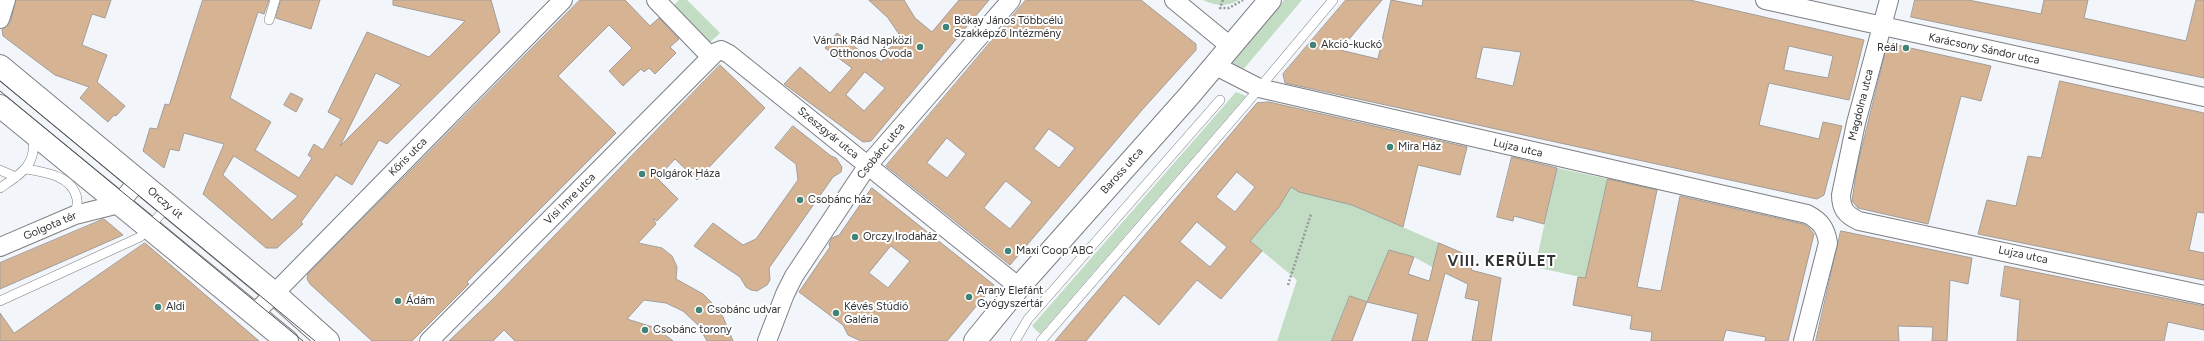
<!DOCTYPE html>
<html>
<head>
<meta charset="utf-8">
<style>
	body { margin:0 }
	canvas { display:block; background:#f2f5f9 }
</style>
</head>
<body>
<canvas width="2204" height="341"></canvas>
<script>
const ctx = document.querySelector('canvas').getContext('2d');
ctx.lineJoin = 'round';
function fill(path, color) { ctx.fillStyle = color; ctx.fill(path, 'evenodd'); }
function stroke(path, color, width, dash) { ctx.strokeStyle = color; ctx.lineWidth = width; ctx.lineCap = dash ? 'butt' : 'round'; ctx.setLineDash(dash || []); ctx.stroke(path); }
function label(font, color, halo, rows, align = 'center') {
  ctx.font = font + ' Figtree,sans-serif'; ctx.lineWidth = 4; ctx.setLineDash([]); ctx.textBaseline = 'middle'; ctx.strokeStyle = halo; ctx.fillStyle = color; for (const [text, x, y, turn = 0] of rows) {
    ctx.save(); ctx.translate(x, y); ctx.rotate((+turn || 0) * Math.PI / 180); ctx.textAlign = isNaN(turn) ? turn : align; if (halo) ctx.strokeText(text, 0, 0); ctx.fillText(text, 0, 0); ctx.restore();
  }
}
fill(new Path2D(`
	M679 0H687L720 33 706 46 670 9Z
	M1203 0H1239C1227 7 1215 6 1203 0Z
	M1284 0H1302L1242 71 1231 66 1236 57Z
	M1236 92 1246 96 1040 334 1032 326Z
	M1557 168 1608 179 1585 278 1535 267Z
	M1291 187 1352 205 1439 243 1434 268 1414 257 1389 250 1367 302 1349 297 1332 341H1277L1297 280 1250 241 1279 207Z`), '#c2ddc3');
const building = new Path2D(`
	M16 0H111L105 18 92 14 82 45 107 55 97 82 125 106 116 116 114 115 108 122 80 98 89 87 55 75 3 36 2 29 10 23Z
	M203 0H269L264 14 258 12 230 98 271 122 255 150 299 178 312 158 308 155 314 144 323 150 341 119 328 112 367 32 429 57 465 21 393 5V0H491L500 32 387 144 379 140 352 185 336 175 301 222 303 224 277 248H266L203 194 224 144 184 133 179 151 170 149 164 168 143 151 150 128 157 129 165 104 169 105ZM376 73 401 85 340 146 359 108ZM234 156 298 196 272 220 223 175Z
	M281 0H320L311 29 276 18Z
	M580 0H625L650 26 659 18 679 39 670 47 676 53 655 74 649 68 644 72 641 69 623 86 609 71 632 48 609 25 558 76 616 133 467 282 469 284 412 341H372L310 284 307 279 308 274Z
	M869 0H904L915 18 932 32 959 0H989L871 141 863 142 784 84 800 67 830 93 852 68 825 48 837 33 869 58 871 55 882 62 888 49 903 40 888 18ZM865 72 885 88 864 111 846 95Z
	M1026 0H1141L1196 44V50L1142 110 1010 265 886 166ZM1049 129 1075 148 1059 168 1034 149ZM947 138 966 154 947 178 927 163ZM1006 181 1032 202 1010 229 984 208Z
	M1346 0H1382L1340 50 1378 59 1391 0 1422 6 1423 0H1690L1864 40 1849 100 1769 83 1759 125 1819 139 1823 122 1842 126 1824 195 1817 199 1285 83 1283 74ZM1789 46 1833 56 1828 78 1784 70ZM1483 47 1521 52 1513 86 1476 78Z
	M1915 0H1968L2041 14 2044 0H2088L2084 18 2186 41 2196 0H2204V78L1911 17Z
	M1888 43 1991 66 1981 101 1961 96 1928 224 1858 208 1852 201 1857 167Z
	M720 65 765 108 697 180 675 159 657 178 678 199 657 221 653 218 656 224 638 243 662 248 672 256 677 267 676 279 703 294 714 305 723 317 733 341H707L698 325 683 311 666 303 644 300 627 319 656 328 673 341H515L504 330 493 341H449L495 297Z
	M2060 81 2204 113V213L2197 212 2189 250 2204 253V280L1978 234 1987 200 2016 206 2028 156 2041 158Z
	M291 93 303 99 296 112 284 105Z
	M1269 102 1467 147 1460 175 1418 165 1403 227 1352 205 1299 192 1291 187 1279 207 1250 241 1262 251 1221 299 1197 280 1159 325 1124 295 1086 341H1055L1257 103ZM1237 172 1255 187 1235 212 1216 197ZM1197 222 1227 247 1210 267 1180 242Z
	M793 126 831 156 836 158 842 167 841 172 833 177 769 268 770 280 767 285 757 291 751 290 746 287 740 277 694 246 713 223 743 245 756 239 798 180 796 164 775 148Z
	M1512 157 1557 168 1544 224 1514 216 1513 221 1497 217Z
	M1608 179 1657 190 1637 287 1661 291 1680 196 1803 224 1809 228 1814 234 1788 341H1765L1766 337 1726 330 1723 341H1651L1652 332 1630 329 1632 316 1573 305 1578 277 1585 278Z
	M872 188 994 285 947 341H861L848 335 843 325 799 292 830 247 829 244 832 238 839 235ZM891 246 910 261 888 288 869 273Z
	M104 219 123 235 0 289V263Z
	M1841 231 1972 258 1968 284 1950 280 1947 341H1932L1933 327 1898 326 1899 341H1816Z
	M145 243 259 341H0V313L14 333Z
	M1439 243 1474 258 1471 270 1501 278 1491 341H1472L1479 301 1465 298 1468 284 1445 273 1427 341H1412L1418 314 1367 302 1389 250 1414 257 1408 274 1429 281Z
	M2005 266 2204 306V330L2168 322 2164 341H2017L2020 300 2001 296Z
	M1350 296 1367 302 1352 341H1332Z`);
fill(building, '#d6b493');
stroke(building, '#a19d9a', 1);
const lane = new Path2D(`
	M269 20 275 0
	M26 169C45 172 73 176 77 199 78 203 76 210 75 215
	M0 170 16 177
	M0 188C21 174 37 165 33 137
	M0 301 140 237 168 206
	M1015 341 1028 319 1220 100
	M1041 341 1246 104 1333 0`);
const street = new Path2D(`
	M656 0 711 57
	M1174 0 1230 46
	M1765 0 2204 97
	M1889 0 1856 123 1841 195C1841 209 1846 215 1859 221L2204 295
	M0 19 6 0
	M1214 65 1259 88 1807 214C1821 221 1826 229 1828 243L1803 341
	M0 247 75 215 119 204 138 181
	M254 314 563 0
	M429 341 716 52 721 50 729 54 1019 287
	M767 341 785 294 794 276 868 165 1011 0`);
const secondary = new Path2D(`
	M0 66 274 293 328 341
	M0 106 287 341
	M975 341 1019 287 1188 97 1270 0`);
stroke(lane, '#7d7f83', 10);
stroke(street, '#7d7f83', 20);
stroke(secondary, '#7d7f83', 24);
stroke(new Path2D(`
	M1223 0 1220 8H1229L1243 0
	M1288 285 1311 214`), '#96989b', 2.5, [2, 2]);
stroke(lane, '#fff', 9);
stroke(street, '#fff', 18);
stroke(secondary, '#fff', 22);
stroke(new Path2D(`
	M0 81 315 341
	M0 91 303 341`), '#4f5053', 1);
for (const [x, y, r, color] of [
	[946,27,4,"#418477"],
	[1313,45,4,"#418477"],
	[920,47,4,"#418477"],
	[1906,48,4,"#418477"],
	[1390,147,4,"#418477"],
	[642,174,4,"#418477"],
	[800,200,4,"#418477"],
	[855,237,4,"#418477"],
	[1008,251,4,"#418477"],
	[969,297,4,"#418477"],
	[398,301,4,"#418477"],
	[158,307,4,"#418477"],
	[699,310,4,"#418477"],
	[836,313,4,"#418477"],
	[645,330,4,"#418477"]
]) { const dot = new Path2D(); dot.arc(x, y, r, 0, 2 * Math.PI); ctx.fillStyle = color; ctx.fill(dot); stroke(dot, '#fff', 1.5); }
label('11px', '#313234', '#fff', [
	["Bókay János Többcélú",954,21],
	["Szakképző Intézmény",954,34],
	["Várunk Rád Napközi",912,41,"right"],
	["Otthonos Óvoda",912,54,"right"],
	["Akció-kuckó",1321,45],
	["Reál",1898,48,"right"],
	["Mira Ház",1398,147],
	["Polgárok Háza",650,174],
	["Csobánc ház",808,200],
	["Orczy Irodaház",863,237],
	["Maxi Coop ABC",1016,251],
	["Arany Elefánt",977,291],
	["Gyógyszertár",977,304],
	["Ádám",406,301],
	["Aldi",166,307],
	["Kévés Stúdió",844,307],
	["Galéria",844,320],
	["Csobánc udvar",707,310],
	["Csobánc torony",653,330]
], 'left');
label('11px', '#313234', '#fff', [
	["Karácsony Sándor utca",1984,49,12],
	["Magdolna utca",1861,105,-76],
	["Szeszgyár utca",828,133,39],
	["Lujza utca",1518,148,13],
	["Csobánc utca",881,151,-51],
	["Kőris utca",408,157,-45],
	["Baross utca",1122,171,-48],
	["Visi Imre utca",570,199,-45],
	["Orczy út",165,203,40],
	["Golgota tér",50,226,-23],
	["Lujza utca",2023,255,12]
]);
ctx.letterSpacing = '1px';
label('bold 15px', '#313234', '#fff', [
	["VIII. KERÜLET",1502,262]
]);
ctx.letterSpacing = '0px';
</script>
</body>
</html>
